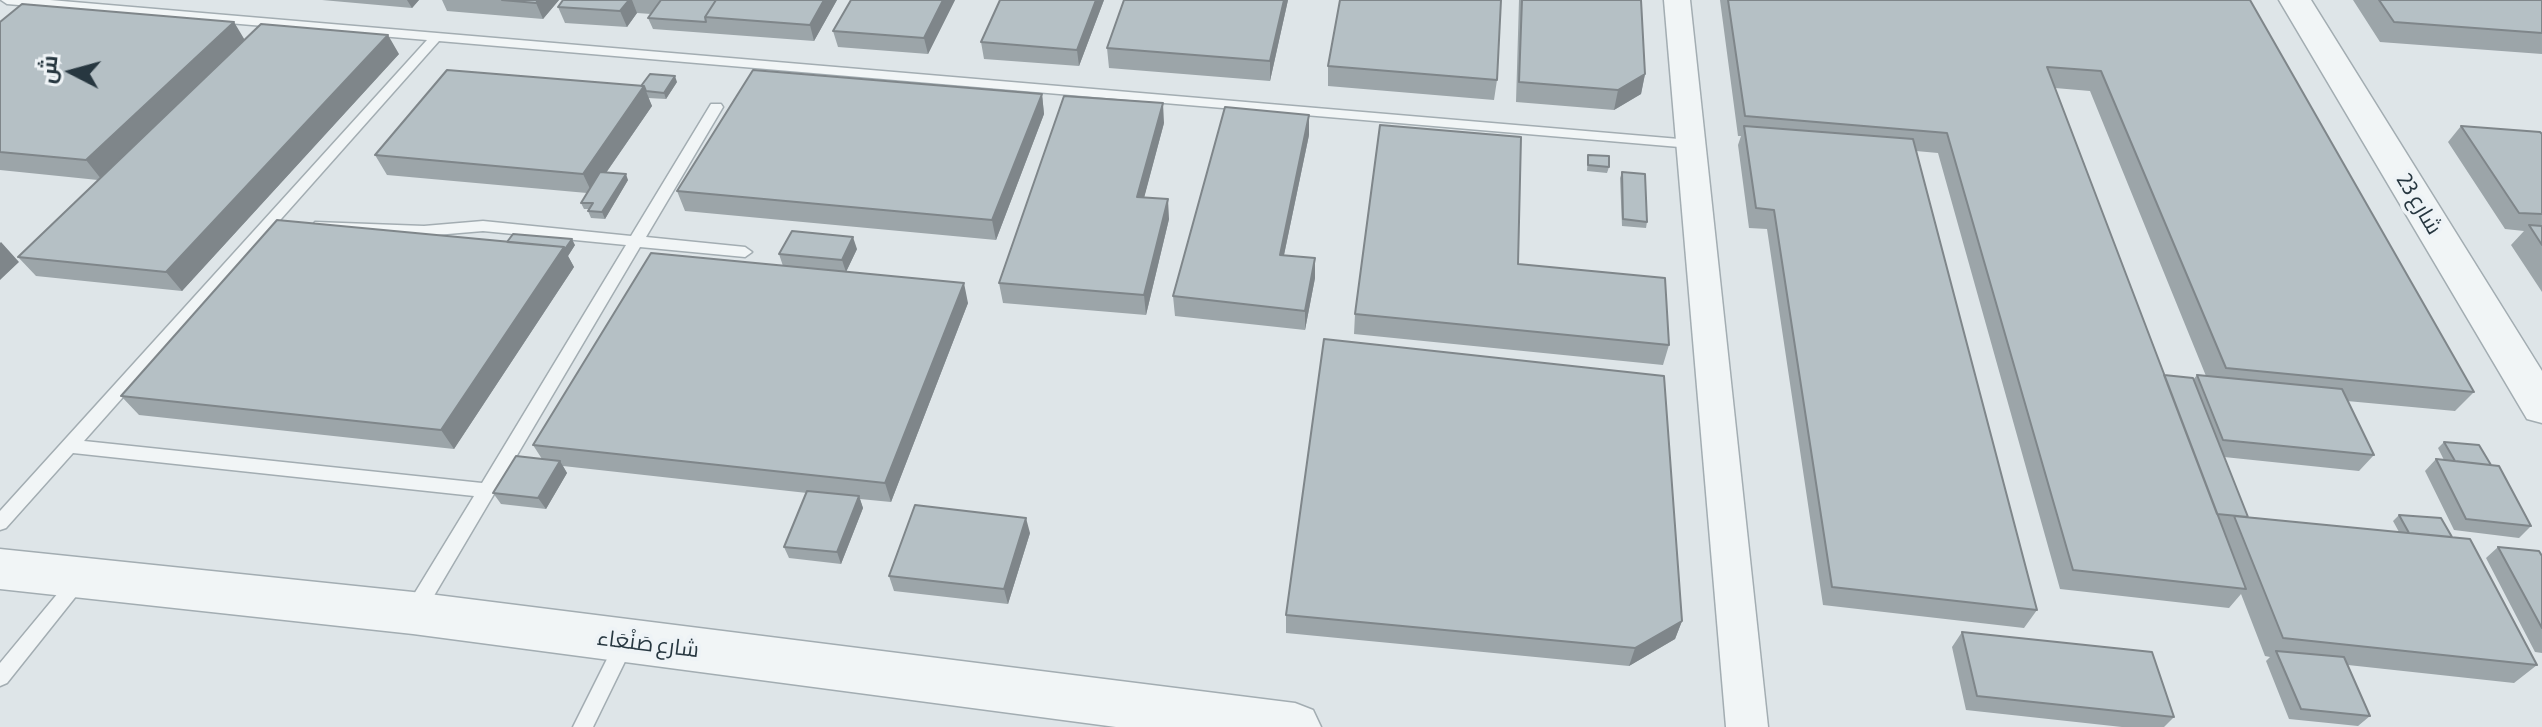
<!DOCTYPE html>
<html>
<head>
<meta charset="utf-8">
<style>
	body { margin:0 }
	#map { position:relative; width:2542px; height:727px; overflow:hidden; background:#dee5e8; font-family:"Asap Condensed",Cairo,sans-serif }
	canvas { display:block }
	.north { position:absolute; left:32px; top:32px; width:80px; height:80px; -webkit-text-stroke:6px #eef3f6; paint-order:stroke; rotate:276deg; font-size:22px; font-weight:700; line-height:32px; text-align:center; color:#273740 }
	.north::after { content:''; display:block; margin:auto; width:28px; height:36px; background:#273740; clip-path:polygon(50% 0,100% 100%,50% 72%,0 100%) }
</style>
</head>
<body>
<div id="map">
<canvas width="2542" height="727"></canvas>
<div class="north">ش</div>
</div>
<script>
const ctx = document.querySelector('canvas').getContext('2d');
ctx.lineJoin = 'round';
function stroke(path, color, width, dash) { ctx.strokeStyle = color; ctx.lineWidth = width; ctx.lineCap = dash ? 'butt' : 'round'; ctx.setLineDash(dash || []); ctx.stroke(path); }
function fill(path, color) { ctx.fillStyle = color; ctx.fill(path, 'evenodd'); }
function label(font, color, halo, rows, align = 'center') {
  ctx.font = font + ' "Asap Condensed",Cairo,sans-serif'; ctx.lineWidth = 8; ctx.setLineDash([]); ctx.textBaseline = 'middle'; ctx.strokeStyle = halo; ctx.fillStyle = color; for (const [text, x, y, turn = 0] of rows) {
    ctx.save(); ctx.translate(x, y); ctx.rotate((+turn || 0) * Math.PI / 180); ctx.textAlign = isNaN(turn) ? turn : align; if (halo) ctx.strokeText(text, 0, 0); ctx.fillText(text, 0, 0); ctx.restore();
  }
}
const service = new Path2D(`
	M1 0H50L1691 140 1698 144 1691 148 439 41 84 441 482 483 626 245 483 231 424 236 320 230 313 225 315 222 424 226 483 221 631 236 711 104H721L723 107 646 237 745 247 752 252 745 257 640 247 422 616 415 618 408 616 406 610 408 604 474 496 73 453 6 528 0 530V511L427 40 7 4Z
	M79 572 85 575 88 580 85 585 7 683 0 686V663L73 575Z
	M625 635 632 637 634 643 593 727H573L618 637Z`);
const minor = new Path2D(`
	M1664 0H1690L1768 727H1726Z`);
const tertiary = new Path2D(`
	M2279 0H2311L2542 371V423L2527 419Z
	M0 549 413 592 1295 703 1313 710 1321 727H1116L413 634 0 589Z`);
stroke(service, '#a3adb2', 3);
stroke(minor, '#a3adb2', 3);
stroke(tertiary, '#a3adb2', 3);
fill(service, '#f1f5f6');
fill(minor, '#f1f5f6');
fill(tertiary, '#f1f5f6');
fill(new Path2D(`
	M322 0H419L412 8Z
	M442 0H559L543 19 447 11Z
	M563 0H837L814 41 653 29 648 18 651 14 637 13 627 27 565 23 558 7Z
	M955 0 928 54 838 47 833 31Z
	M1000 0H1104L1079 66 984 59 981 42Z
	M1124 0H1288L1270 81 1109 68 1107 48Z
	M1519 0H1641L1645 74 1641 94 1614 110 1516 102Z
	M1720 0H2250L2474 392 2455 411 2347 401 2374 455 2359 471 2224 457 2248 517 2399 532 2393 521 2399 515 2452 537 2537 665 2514 683 2348 665 2370 716 2358 726 2289 719 2266 661 2270 657 2265 656 2241 594 2229 608 2060 589 1938 153 1916 151 2037 610 2024 628 1823 605 1767 229 1749 228 1738 145 1741 136H1738ZM2055 88 2090 91 2206 376 2197 375 2193 380 2164 375Z
	M2353 0H2542V54L2380 42Z
	M0 22 245 40 399 54 182 291 36 276 18 257 98 180 0 170Z
	M1328 66 1497 80 1494 100 1328 86Z
	M677 82 666 99 648 98 652 106 606 173 628 180 605 219 591 218 588 211 590 209H584L581 203 587 193 387 175 375 155 641 86Z
	M1042 94 1044 114 996 240 685 211 677 191Z
	M1164 123 1144 197 1169 219 1146 315 1003 303 999 283Z
	M2461 126 2542 134V292L2511 245 2524 231 2505 229 2448 142Z
	M1309 135 1284 255 1315 258V278L1305 330 1175 316 1173 296Z
	M1588 155 1609 167 1607 173 1587 171Z
	M1622 172 1647 222 1646 228 1622 226 1620 178Z
	M507 242 575 245 568 256 574 267 454 449 139 415 121 396Z
	M857 249 846 272 968 303 891 502 860 499 863 508 841 564 789 558 784 547 807 493 563 466 567 473 546 509 501 504 493 493 542 459 533 445 783 266 779 254Z
	M1355 314 1669 345 1663 365 1354 334Z
	M2444 442 2491 465 2531 526 2519 538 2454 530 2425 471 2436 459 2444 460 2438 448Z
	M1030 533 1008 604 894 591 889 576Z
	M2498 547 2542 556V653L2535 652 2486 558Z
	M1286 615 1682 621 1675 639 1629 666 1286 633Z
	M1962 632 2174 717 2164 727H2122L1966 710 1952 647Z`), '#9ca5a9');
fill(new Path2D(`
	M407 0H419L412 8Z
	M538 0H559L543 19 536 3Z
	M629 0H632L637 13 627 27 620 11Z
	M824 0H837L814 41 810 25Z
	M943 0H955L928 54 924 38Z
	M1096 0H1104L1079 66 1077 50Z
	M1284 0H1288L1270 81V61Z
	M234 22 246 42 102 180 86 160Z
	M388 35 399 54 182 291 166 272Z
	M1645 74 1641 94 1614 110 1618 90Z
	M675 76 677 82 666 99 664 93Z
	M644 86 652 106 592 193 583 174Z
	M1042 94 1044 114 996 240 992 220Z
	M1163 103 1164 123 1139 217 1137 197Z
	M1309 115V135L1280 274V255Z
	M626 174 628 180 605 219 602 212Z
	M1168 199 1169 219 1146 315 1144 295Z
	M853 237 857 249 846 272 842 260Z
	M572 239 575 245 568 256 574 267 454 449 441 430 564 247Z
	M1 242 19 262 0 280V243Z
	M1315 258V278L1305 330V311Z
	M964 283 968 303 891 502 885 483Z
	M560 461 567 473 546 509 538 498Z
	M859 496 863 508 841 564 837 552Z
	M1026 518 1030 533 1008 604 1004 589Z
	M1682 621 1675 639 1629 666 1635 648Z`), '#7f868a');
const building = new Path2D(`
	M502 0H538L536 3Z
	M563 0H629L620 11 558 7Z
	M661 0H716L705 17 706 22 648 18Z
	M716 0H824L810 25 705 17Z
	M851 0H943L924 38 833 31Z
	M1000 0H1096L1077 50 981 42Z
	M1124 0H1284L1270 61 1107 48Z
	M1340 0H1501L1497 80 1328 66Z
	M1522 0H1641L1645 74 1618 90 1519 82Z
	M1728 0H2250L2474 392 2226 368 2101 71 2047 67 2246 589 2073 570 1947 133 1745 116Z
	M2379 0H2542V33L2394 22Z
	M22 4 234 22 86 160 0 152V22Z
	M261 24 388 35 166 272 18 257Z
	M447 70 644 86 583 174 375 155Z
	M753 70 1042 94 992 220 677 191Z
	M650 74 675 76 664 93 646 91 644 86H641Z
	M1064 96 1163 103 1137 197 1168 199 1144 295 999 283Z
	M1225 107 1309 115 1280 255 1315 258 1305 311 1173 296Z
	M1380 125 1521 137 1518 264 1665 278 1669 345 1355 314Z
	M1744 126 1913 139 2037 610 1832 587 1774 210 1756 208Z
	M2461 126 2540 132 2542 134V214L2519 213Z
	M1588 155 1609 156V167L1588 165Z
	M600 172 626 174 602 212 588 211 593 203H581Z
	M1622 172 1645 174 1647 222 1623 219Z
	M277 220 564 247 441 430 121 396Z
	M2529 225 2542 226V245Z
	M792 231 853 237 842 260 779 254Z
	M513 234 572 239 565 249 564 247 507 242Z
	M651 253 964 283 885 483 533 445Z
	M1324 339 1664 376 1682 621 1635 648 1286 615Z
	M2164 375 2193 378 2248 517 2217 514Z
	M2197 375 2342 389 2374 455 2223 440Z
	M2444 442 2479 445 2491 465 2455 461Z
	M516 456 560 461 538 498 493 493Z
	M2436 459 2499 466 2531 526 2466 519Z
	M807 491 859 496 837 552 784 547Z
	M915 505 1026 518 1004 589 889 576Z
	M2399 515 2441 518 2452 537 2409 533Z
	M2234 516 2470 539 2537 665 2283 638Z
	M2498 547 2539 551 2542 556V628Z
	M1962 632 2152 652 2174 717 1977 696Z
	M2276 651 2344 657 2370 716 2301 709Z`);
fill(building, '#b5c0c5');
stroke(building, '#7f868a', 2);
label('22px', '#273740', '#eef3f6', [
	["شارع 23",2419,204,59],
	["شارع صَنْعَاء",648,644,7]
]);
</script>
</body>
</html>
